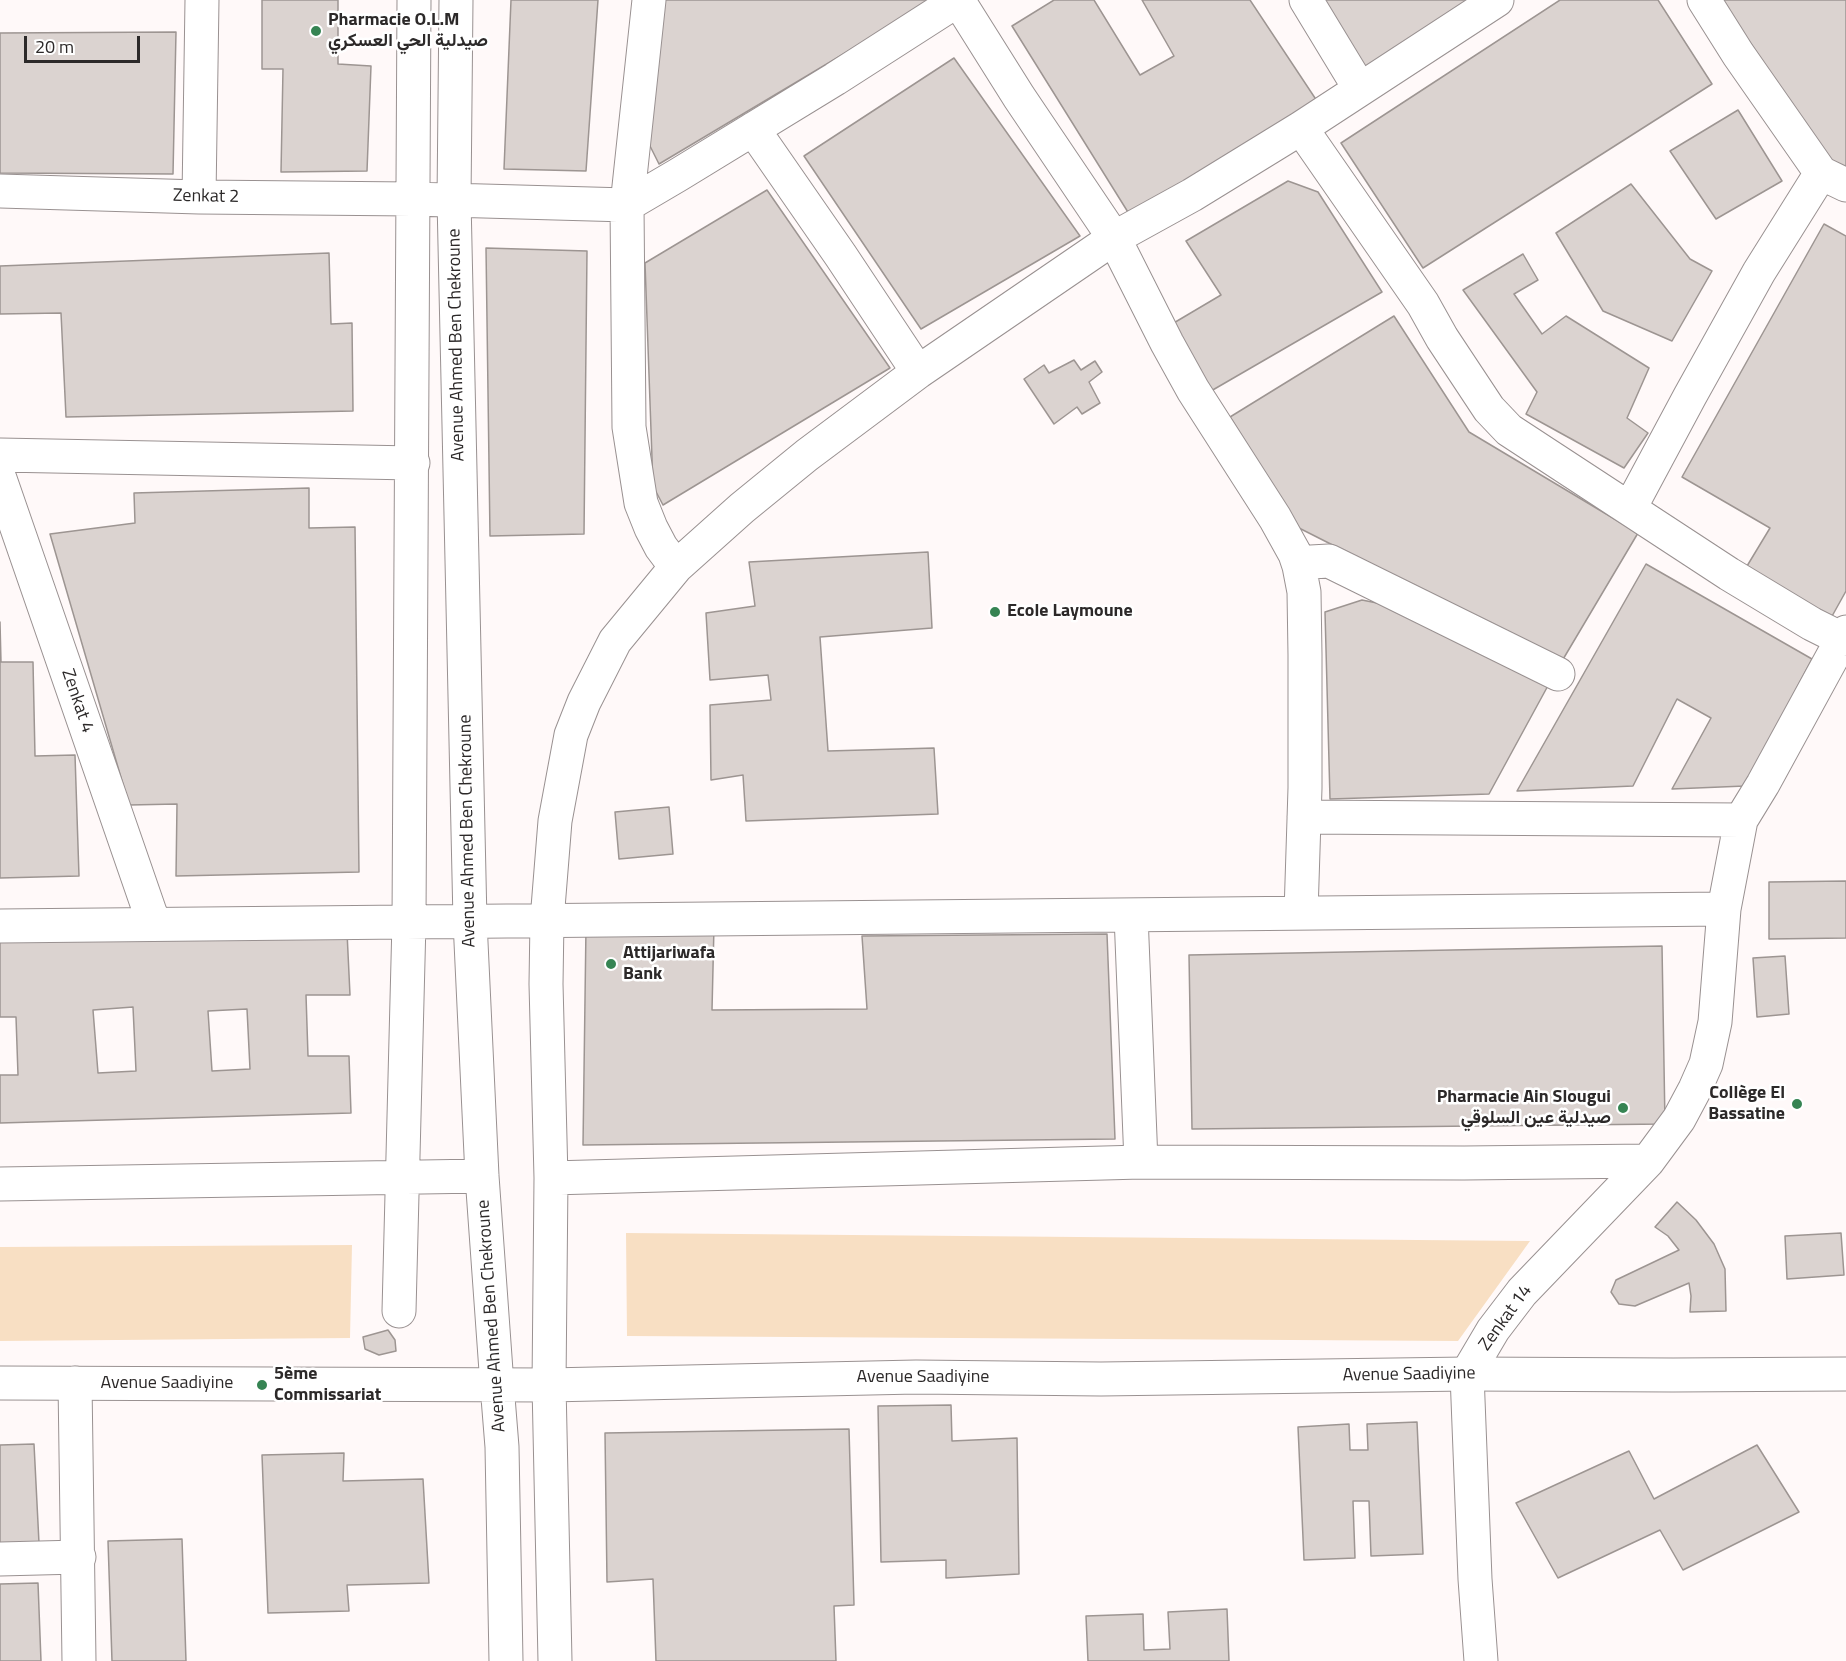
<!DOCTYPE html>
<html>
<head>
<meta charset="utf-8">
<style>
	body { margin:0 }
	#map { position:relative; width:1846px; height:1661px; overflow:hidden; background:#fff9f9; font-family:"Titillium Web",sans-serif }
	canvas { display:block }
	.scale { position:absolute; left:24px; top:36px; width:116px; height:27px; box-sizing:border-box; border:3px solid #2c2929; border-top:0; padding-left:8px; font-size:18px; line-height:21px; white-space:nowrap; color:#2c2929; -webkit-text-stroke:4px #fff; paint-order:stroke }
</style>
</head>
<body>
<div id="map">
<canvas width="1846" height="1661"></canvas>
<div class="scale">20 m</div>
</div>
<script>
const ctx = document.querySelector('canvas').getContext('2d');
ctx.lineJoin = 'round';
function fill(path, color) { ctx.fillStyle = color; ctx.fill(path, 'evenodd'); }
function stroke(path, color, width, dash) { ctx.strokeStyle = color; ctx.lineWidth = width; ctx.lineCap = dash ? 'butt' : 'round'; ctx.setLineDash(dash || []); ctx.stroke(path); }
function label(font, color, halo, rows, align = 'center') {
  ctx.font = font + ' "Titillium Web",Vazirmatn,sans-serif'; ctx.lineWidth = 5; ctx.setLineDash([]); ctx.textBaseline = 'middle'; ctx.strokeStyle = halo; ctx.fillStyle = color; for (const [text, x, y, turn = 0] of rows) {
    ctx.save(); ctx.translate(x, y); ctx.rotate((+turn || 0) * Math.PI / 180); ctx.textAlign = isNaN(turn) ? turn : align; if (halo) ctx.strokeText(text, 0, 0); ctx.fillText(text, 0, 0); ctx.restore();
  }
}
fill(new Path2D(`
	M626 1233 1530 1241 1458 1341 627 1336Z
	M352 1245 350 1338 0 1341V1247Z`), '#f8dfc3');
const building = new Path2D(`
	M262 0H338V64L371 66 367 171 281 172 283 69H262Z
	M511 0H598L586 171 504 169Z
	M664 0H934L659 164 647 140Z
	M1054 0H1094L1140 75 1174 56 1142 0H1250L1317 101 1131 217 1012 26Z
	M1323 0H1474L1363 70Z
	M1560 0H1658L1712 84 1423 268 1341 143Z
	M1721 0H1846V174L1836 169Z
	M176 32 173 174 0 173V33Z
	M954 58 1080 236 921 329 804 156Z
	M1738 110 1782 181 1716 219 1670 151Z
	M1288 181 1318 192 1382 292 1211 391 1172 324 1221 295 1186 241Z
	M1631 184 1690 259 1712 271 1672 341 1603 311 1556 233Z
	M767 190 890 368 663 505 653 486 645 263Z
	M1824 224 1846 236V591L1831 618 1744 571 1770 528 1682 477Z
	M486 248 587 251 584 534 490 536Z
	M329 253 331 324 352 323 353 411 66 417 61 313 0 314V266Z
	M1523 254 1538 280 1514 294 1542 334 1566 316 1649 368 1627 418 1648 433 1624 468 1526 414 1537 392 1463 290Z
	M1394 316 1469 432 1638 533 1562 661 1299 528 1230 417Z
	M1074 360 1081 370 1095 361 1102 372 1089 382 1100 403 1082 414 1077 407 1054 424 1024 379 1044 365 1049 373Z
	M309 488V528L355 527 359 872 176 876 177 804 129 805 50 534 135 523 134 493Z
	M928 552 932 628 820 637 828 751 934 748 938 814 746 821 743 775 711 780 710 705 771 700 768 675 710 680 706 613 755 606 749 562Z
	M1646 564 1812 659 1745 786 1672 789 1711 718 1677 699 1633 786 1517 791Z
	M1362 600 1397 607 1550 682 1489 794 1330 799 1325 612Z
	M0 622 1 662H33L35 756 75 755 79 876 0 878Z
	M669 807 673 854 619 859 615 812Z
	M1846 881V938L1769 939V882Z
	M714 926 712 1010 867 1009 862 936 1107 934 1115 1139 583 1145 586 927Z
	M347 932 350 995H306L308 1056H349L351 1113 0 1123V1075H18L16 1017H0V938ZM133 1007 136 1071 98 1073 93 1010ZM247 1009 250 1069 212 1071 208 1011Z
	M1662 946 1665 1124 1192 1129 1189 955Z
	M1785 956 1789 1014 1757 1017 1753 958Z
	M1677 1202 1696 1220 1714 1244 1725 1269 1726 1311 1690 1312 1691 1296 1689 1283 1635 1306 1619 1304 1611 1292 1616 1280 1679 1250 1668 1236 1655 1227Z
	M1841 1233 1844 1275 1787 1279 1785 1236Z
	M388 1330 395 1340 396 1351 379 1355 365 1349 363 1337Z
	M951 1405 952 1441 1017 1438 1019 1574 946 1578V1560L881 1562 878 1406Z
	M1417 1422 1423 1554 1371 1556 1369 1501H1353L1355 1558 1304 1560 1298 1427 1349 1424 1350 1450H1368L1367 1424Z
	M849 1429 854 1605 834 1606 836 1661H656L653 1579 607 1582 605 1433Z
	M34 1444 39 1543 0 1544V1445Z
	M1757 1445 1799 1512 1683 1570 1660 1530 1558 1578 1516 1503 1629 1451 1654 1499Z
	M344 1453 343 1481 423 1479 429 1583 347 1585 349 1611 268 1613 262 1455Z
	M182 1539 186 1661H112L108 1541Z
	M38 1583 41 1661H0V1584Z
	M1227 1609 1229 1661H1088L1086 1616 1143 1614 1144 1650 1170 1649 1168 1612Z`);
fill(building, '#dbd3d0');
stroke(building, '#9d9592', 1.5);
const minor = new Path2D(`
	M456 0 454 200 470 921 482 1176 497 1385
	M649 0 627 205 629 427 641 503 651 528 661 547 676 567
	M958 0 1019 97 1114 238 1167 343 1193 390 1275 518 1295 554 1299 566 1304 592 1305 655V788L1301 913
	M1306 0 1360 89
	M1704 0 1738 54 1821 173 1846 185
	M1301 128 1423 304 1442 338 1489 409 1509 430 1729 574 1812 624 1842 639
	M753 129 841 256 918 372
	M0 191 199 197 412 199 627 205 678 175 835 79 958 0
	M199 197 202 0
	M0 455 413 463
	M0 479 154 924
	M1630 508 1690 396 1759 272 1821 173
	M1299 566 1311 562 1329 561 1558 674
	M1304 817 1741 820
	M1131 915 1141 1162
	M0 926 1724 909
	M551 1178 1141 1162 1464 1163 1648 1161
	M0 1184 482 1176
	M399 1311 409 922 414 0
	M75 1383 79 1661
	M549 1385 551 1178 546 984 547 920 555 821 571 735 584 702 615 641 676 567 742 508 807 455 918 372 1114 238 1192 195 1301 128 1497 0
	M0 1559 79 1557
	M1481 1661 1475 1579 1467 1374 1493 1330 1522 1292 1648 1161 1679 1119 1695 1089 1706 1064 1715 1022 1724 909 1741 820 1763 784 1846 632`);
const major = new Path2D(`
	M0 1383 549 1385 916 1377 1101 1379 1467 1374 1673 1375 1846 1374
	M497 1385 502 1447 506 1661
	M549 1385 555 1661`);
stroke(minor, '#999191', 35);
stroke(major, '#999191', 35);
stroke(minor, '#fff', 33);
stroke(major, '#fff', 33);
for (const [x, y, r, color] of [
	[316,31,6,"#368453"],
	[995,612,6,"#368453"],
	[611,964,6,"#368453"],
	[1797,1104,6,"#368453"],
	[1623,1108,6,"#368453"],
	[262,1385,6,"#368453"]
]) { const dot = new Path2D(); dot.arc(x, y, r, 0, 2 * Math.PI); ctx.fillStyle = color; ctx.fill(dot); stroke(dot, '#fff', 2); }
label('bold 18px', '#2c2929', '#fff', [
	["Pharmacie O.L.M",328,21],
	["صيدلية الحي العسكري",328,42],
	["Ecole Laymoune",1007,612],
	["Attijariwafa",623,954],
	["Bank",623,975],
	["Collège El",1785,1094,"right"],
	["Bassatine",1785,1115,"right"],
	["Pharmacie Ain Slougui",1611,1098,"right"],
	["صيدلية عين السلوقي",1611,1119,"right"],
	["5ème",274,1375],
	["Commissariat",274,1396]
], 'left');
label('18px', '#2c2929', '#fff', [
	["Zenkat 2",206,197,1],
	["Avenue Ahmed Ben Chekroune",457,345,-91],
	["Zenkat 4",77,701,71],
	["Avenue Ahmed Ben Chekroune",468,831,-91],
	["Avenue Ahmed Ben Chekroune",492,1316,-94],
	["Zenkat 14",1506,1318,-54],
	["Avenue Saadiyine",1409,1375,-1],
	["Avenue Saadiyine",923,1378],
	["Avenue Saadiyine",167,1384]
]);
</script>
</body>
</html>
